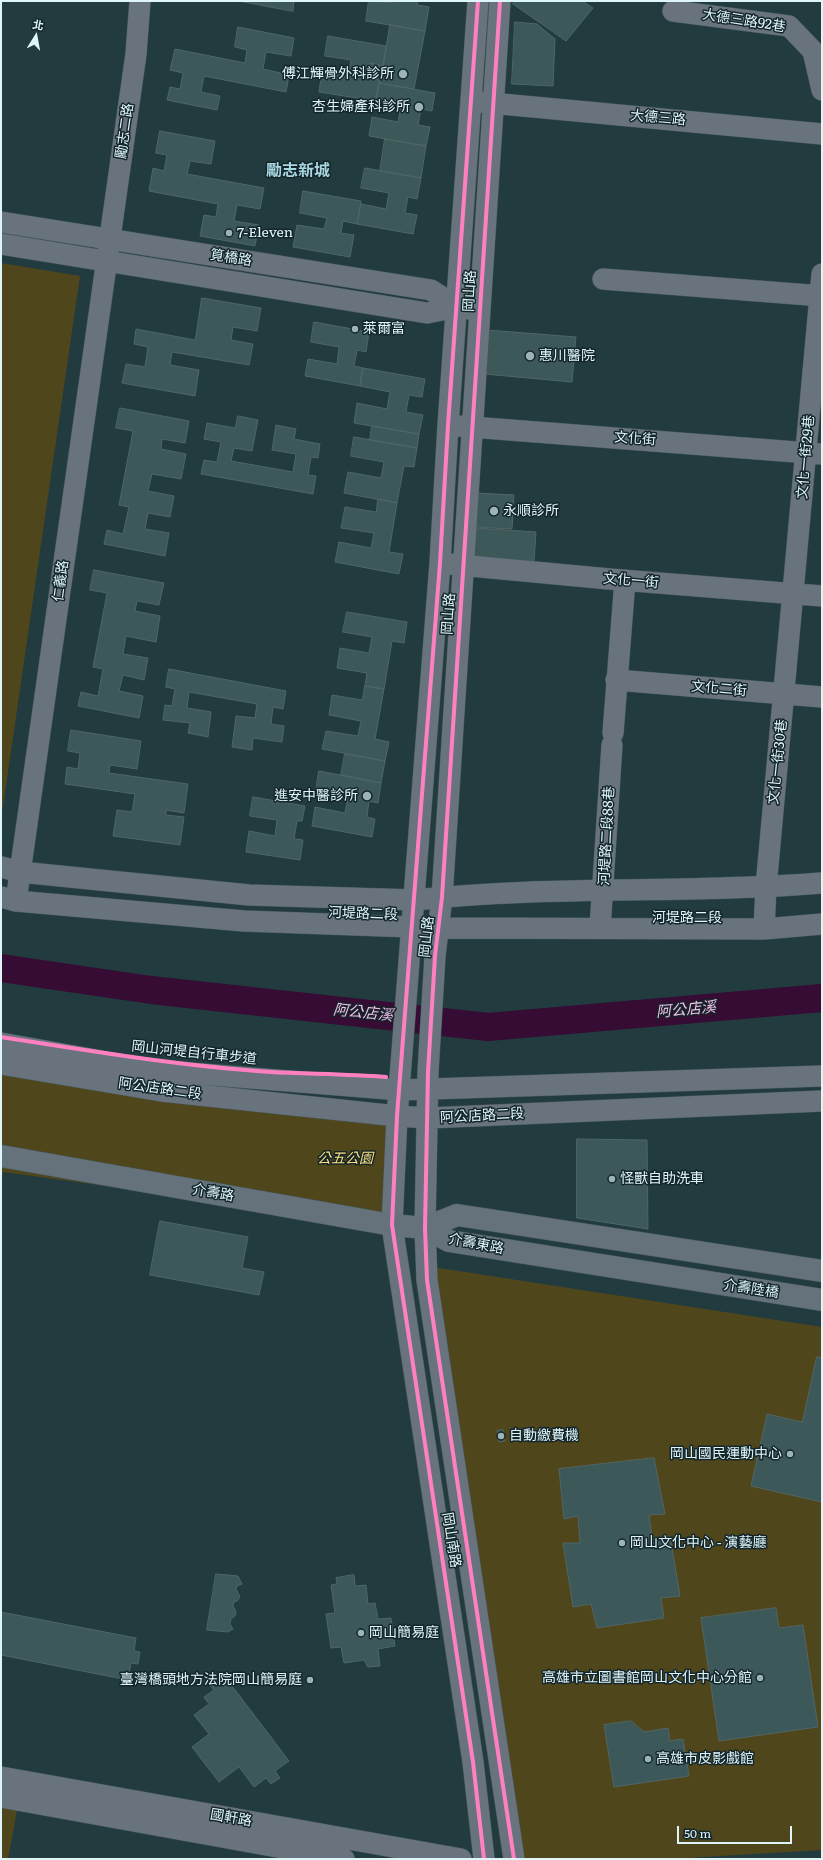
<!DOCTYPE html>
<html>
<head>
<meta charset="utf-8">
<style>
	body { margin:0 }
	#map { position:relative; width:823px; height:1860px; overflow:hidden; background:#223b3e; font-family:Literata,"Noto Sans TC",serif }
	canvas { display:block }
	.frame { position:absolute; inset:0; border:2px solid #def5fa; pointer-events:none }
	.north { position:absolute; left:16px; top:16px; width:40px; height:40px; -webkit-text-stroke:3px #14262a; paint-order:stroke; rotate:11deg; font-size:11px; font-weight:700; line-height:16px; text-align:center; color:#def5fa }
	.north::after { content:''; display:block; margin:auto; width:14px; height:18px; background:#def5fa; clip-path:polygon(50% 0,100% 100%,50% 72%,0 100%) }
	.scale { position:absolute; left:677px; top:1826px; width:115px; height:18px; box-sizing:border-box; border:2px solid #def5fa; border-top:0; padding-left:5px; font-size:12px; line-height:14px; white-space:nowrap; color:#def5fa; -webkit-text-stroke:3px #14262a; paint-order:stroke }
</style>
</head>
<body>
<div id="map">
<canvas width="823" height="1860"></canvas>
<div class="frame"></div>
<div class="north">北</div>
<div class="scale">50 m</div>
</div>
<script>
const ctx = document.querySelector('canvas').getContext('2d');
ctx.lineJoin = 'round';
function fill(path, color) { ctx.fillStyle = color; ctx.fill(path, 'evenodd'); }
function stroke(path, color, width, dash) { ctx.strokeStyle = color; ctx.lineWidth = width; ctx.lineCap = dash ? 'butt' : 'round'; ctx.setLineDash(dash || []); ctx.stroke(path); }
function label(font, color, halo, rows, align = 'center') {
  ctx.font = font + ' Literata,"Noto Sans TC",serif'; ctx.lineWidth = 3; ctx.setLineDash([]); ctx.textBaseline = 'middle'; ctx.strokeStyle = halo; ctx.fillStyle = color; for (const [text, x, y, turn = 0] of rows) {
    ctx.save(); ctx.translate(x, y); ctx.rotate((+turn || 0) * Math.PI / 180); ctx.textAlign = isNaN(turn) ? turn : align; if (halo) ctx.strokeText(text, 0, 0); ctx.fillText(text, 0, 0); ctx.restore();
  }
}
fill(new Path2D(`
	M1 263 80 276 1 820Z
	M1 1064 397 1116 392 1225 3 1172 1 1183Z
	M426 1266 822 1327V1850L670 1859H514Z
	M1 1807 17 1810 8 1859H1Z`), '#50461b');
stroke(new Path2D(`
	M1 968 151 990 488 1027 822 998`), '#360b34', 28);
const building = new Path2D(`
	M239 1H294L293 11Z
	M369 1 395 3 396 1H418L417 5 429 7 425 31 366 21Z
	M514 1H582L593 8 566 41 513 4Z
	M515 22 537 24 555 39 553 86 512 84Z
	M390 25 425 31 414 89 379 83 380 80 367 78 370 63 383 66Z
	M238 27 294 38 291 56 266 52 263 69 289 75 286 92 204 76 201 92 220 96 217 110 167 100 170 87 180 89 183 73 170 70 175 49 245 63 247 50 235 47Z
	M328 36 386 46 383 66 370 63 367 78 380 80 376 101 319 92 322 70 348 74 351 60 325 56Z
	M379 83 435 93 432 111 421 109 418 125 430 127 426 146 369 136 372 117 398 122 401 106 376 101Z
	M160 131 215 141 211 164 190 161 187 174 264 188 260 209 237 205 234 221 259 225 255 246 200 236 204 215 216 217 218 204 149 191 153 168 164 171 167 155 156 153Z
	M385 139 426 146 421 178 380 171Z
	M365 168 421 178 417 199 408 197 405 213 417 215 413 234 357 224 361 204 386 209 389 193 361 188Z
	M303 191 361 201 357 224 343 221 341 233 354 235 350 257 293 247 297 225 324 229 327 218 300 213Z
	M202 298 261 308 257 331 233 327 231 340 253 344 249 365 172 352 170 365 199 370 195 396 122 383 126 364 145 367 148 347 134 344 136 329 195 340Z
	M314 322 369 332 366 352 357 350 354 366 363 368 360 386 305 376 308 359 337 364 339 347 311 342Z
	M487 330 576 337 572 382 484 374Z
	M363 368 425 379 422 397 409 395 406 412 423 415 419 434 354 423 357 403 387 409 390 392 360 386Z
	M120 408 189 421 185 443 162 439 161 449 186 454 181 479 152 474 148 491 174 496 170 517 148 513 145 529 169 533 165 556 104 544 107 530 123 534 129 507 119 505 133 431 116 428Z
	M238 416 258 420 252 451 234 448 231 461 293 472 296 454 272 450 276 425 296 429 294 439 320 444 318 458 311 457 308 475 316 476 313 494 201 474 204 460 217 462 221 442 204 439 207 423 235 428Z
	M372 426 419 434 417 448 370 440Z
	M354 437 417 448 414 467 404 466 397 503 344 493 348 472 381 478 384 462 351 456Z
	M477 493 514 495 512 529 475 527Z
	M378 499 397 503 389 552 403 554 399 574 335 562 339 542 371 548 374 533 341 528 345 507 376 512Z
	M475 528 536 532 534 561 473 557Z
	M94 570 164 583 159 605 137 601 135 611 160 616 156 642 126 636 123 654 148 658 144 680 123 675 119 691 143 696 139 718 78 706 81 692 98 696 103 669 93 667 107 593 90 590Z
	M347 612 407 622 404 643 392 641 384 689 365 686 367 673 337 668 340 648 369 653 372 637 343 632Z
	M169 669 286 691 283 709 273 707 271 724 284 726 282 742 253 738 252 750 232 747 236 716 255 718 257 704 189 692 187 708 211 712 208 737 188 733 190 723 163 720 165 705 172 706 175 689 166 687Z
	M365 686 384 689 375 739 389 742 385 761 322 749 326 731 358 736 361 721 329 715 332 695 362 700Z
	M71 730 141 741 137 769 110 765 109 773 188 784 184 813 166 810V815L184 817 180 845 113 836 117 810 132 812 135 794 65 784 67 767 78 769 80 753 68 751Z
	M345 754 385 761 381 783 341 775Z
	M319 771 381 783 378 803 369 801 367 817 375 819 372 837 312 826 315 807 345 813 348 797 316 791Z
	M253 797 305 806 302 821H297L294 839 303 840 300 860 246 852 249 831 275 836 277 820 250 816Z
	M577 1139 647 1140 648 1229 577 1218Z
	M160 1221 248 1237 242 1268 264 1272 259 1295 150 1275Z
	M817 1357 822 1358V1502L751 1486 767 1414 802 1422Z
	M503 1430 505 1441 499 1442 497 1431Z
	M654 1458 665 1514 649 1515 652 1538 670 1536 680 1596 661 1598 664 1618 597 1628 591 1604 573 1607 563 1543H580L578 1516 564 1519 559 1469Z
	M216 1574 238 1576 242 1584 237 1586 236 1589 240 1597 237 1601 234 1602 233 1606 236 1612 235 1616 231 1619 230 1624 233 1629 228 1632 207 1630Z
	M354 1575 355 1586 366 1585 368 1604 375 1603 378 1619 391 1618 395 1646 378 1649 380 1666 368 1667 364 1660 344 1663 341 1647 331 1648 326 1614 335 1613 331 1585 337 1584 336 1578Z
	M776 1608 779 1628 803 1625 818 1727 719 1741 701 1618Z
	M1 1612 136 1638 134 1651 140 1652 138 1664 131 1663 128 1680 1 1655Z
	M223 1674 289 1761 275 1771 280 1778 271 1784 266 1778 254 1787 239 1767 219 1782 192 1747 209 1734 194 1715 209 1704 204 1697 214 1690 209 1684Z
	M631 1721 644 1732 668 1728 670 1741 683 1739 689 1776 614 1787 604 1725Z`);
fill(building, '#3d5859');
stroke(building, '#516566', 1);
const minor = new Path2D(`
	M478 1 448 425 440 563 397 1116 392 1225 473 1762 484 1859
	M500 1 442 897 435 956 428 1072 425 1228 427 1280 514 1859
	M673 11 789 26 813 51 822 90
	M480 102 822 134
	M1 222 431 290 457 307
	M1 244 427 313 457 307 470 309
	M603 279 822 296
	M458 426 822 454
	M449 564 609 579 822 596
	M616 680 822 697
	M613 733 625 580
	M1 867 20 872 249 895 415 900C550 885 687 894 822 883
	M1 897 16 901 244 921 439 928 764 929 822 924
	M16 901 136 54 140 1
	M600 928 612 745
	M764 929 766 887 822 274
	M1 1043 152 1070 400 1090 822 1076
	M1 1064 161 1091 397 1116 428 1118 822 1101
	M1 1777 461 1859
	M1 1797 344 1859`);
const major = new Path2D(`
	M1 1156 392 1225 425 1228 449 1241 822 1300
	M425 1228 457 1215 822 1271`);
stroke(minor, '#43575a', 22);
stroke(major, '#43575a', 23);
stroke(minor, '#69737d', 21);
stroke(major, '#65727c', 22);
stroke(new Path2D(`
	M478 1 448 425 440 563 397 1116 392 1225 473 1762 484 1859
	M500 1 442 897 435 956 428 1072 425 1228 427 1280 514 1859
	M1 1037C90 1051 180 1066 271 1072 309 1074 347 1074 386 1077`), '#ff80c0', 4);
for (const [x, y, r, color] of [
	[403,74,5,"#9cb4b8"],
	[419,107,5,"#9cb4b8"],
	[229,233,4,"#9cb4b8"],
	[355,329,4,"#9cb4b8"],
	[530,356,5,"#9cb4b8"],
	[494,511,5,"#9cb4b8"],
	[367,796,5,"#9cb4b8"],
	[612,1179,4,"#9cb4b8"],
	[501,1436,4,"#9cb4b8"],
	[790,1454,4,"#9cb4b8"],
	[622,1543,4,"#9cb4b8"],
	[361,1633,4,"#9cb4b8"],
	[760,1678,4,"#9cb4b8"],
	[310,1680,4,"#9cb4b8"],
	[648,1759,4,"#9cb4b8"]
]) { const dot = new Path2D(); dot.arc(x, y, r, 0, 2 * Math.PI); ctx.fillStyle = color; ctx.fill(dot); stroke(dot, '#14262a', 1.5); }
label('14px', '#def5fa', '#14262a', [
	["大德三路92巷",744,21,9],
	["大德三路",658,118,5],
	["勵志二路",125,131,-82],
	["筧橋路",231,258,9],
	["岡山路",470,291,-87],
	["文化街",635,439,4],
	["文化一街29巷",806,457,-85],
	["仁義路",61,581,-82],
	["文化一街",631,581,5],
	["岡山路",449,614,-86],
	["文化二街",719,689,5],
	["文化一街30巷",778,762,-84],
	["河堤路二段88巷",607,836,-87],
	["河堤路二段",363,914,2],
	["河堤路二段",687,918],
	["岡山路",427,937,-84],
	["岡山河堤自行車步道",194,1053,6],
	["阿公店路二段",160,1089,8],
	["阿公店路二段",482,1116,-3],
	["介壽路",213,1193,10],
	["介壽東路",476,1244,11],
	["介壽陸橋",751,1289,9],
	["岡山南路",451,1540,81],
	["國軒路",231,1818,10]
]);
label('14px', '#def5fa', '#14262a', [
	["傅江輝骨外科診所",394,74,"right"],
	["杏生婦產科診所",410,107,"right"],
	["7-Eleven",237,233],
	["萊爾富",363,329],
	["惠川醫院",539,356],
	["永順診所",503,511],
	["進安中醫診所",358,796,"right"],
	["怪獸自助洗車",620,1179],
	["自動繳費機",509,1436],
	["岡山國民運動中心",782,1454,"right"],
	["岡山文化中心 - 演藝廳",630,1543],
	["岡山簡易庭",369,1633],
	["高雄市立圖書館岡山文化中心分館",752,1678,"right"],
	["臺灣橋頭地方法院岡山簡易庭",302,1680,"right"],
	["高雄市皮影戲館",656,1759]
], 'left');
label('italic 14px', '#fddf7f', '#14262a', [
	["公五公園",345,1159]
]);
label('italic 15px', '#f7beed', '#14262a', [
	["阿公店溪",686,1010,-5],
	["阿公店溪",363,1013,6]
]);
label('bold 16px', '#a7d6e0', '#14262a', [
	["勵志新城",298,171]
]);
</script>
</body>
</html>
